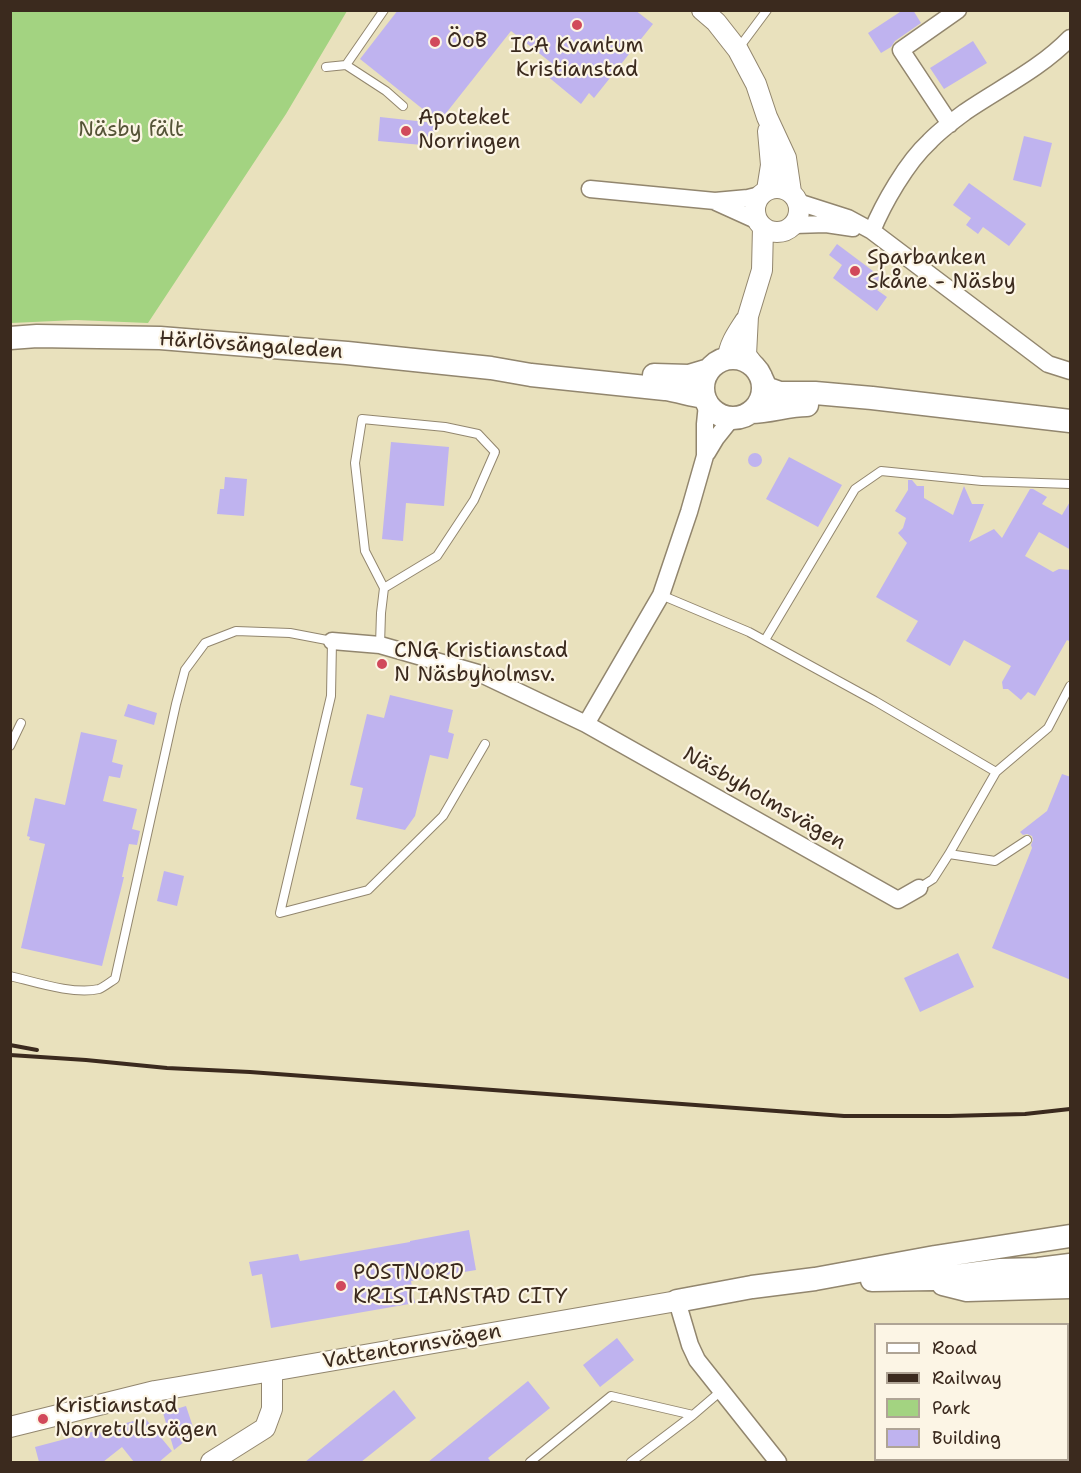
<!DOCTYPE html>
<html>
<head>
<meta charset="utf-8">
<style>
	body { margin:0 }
	#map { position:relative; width:1081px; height:1473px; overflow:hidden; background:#e9e1bd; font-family:"Shantell Sans",sans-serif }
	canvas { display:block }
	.frame { position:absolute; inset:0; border:12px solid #3b2a1e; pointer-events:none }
	.legend { position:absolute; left:874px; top:1323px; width:195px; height:138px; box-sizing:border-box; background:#fcf5e5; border:2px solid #afa495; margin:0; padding:8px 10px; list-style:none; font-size:18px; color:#3b2a1e }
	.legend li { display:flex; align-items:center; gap:12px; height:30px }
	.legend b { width:30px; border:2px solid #afa495 }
</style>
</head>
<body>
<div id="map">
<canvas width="1081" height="1473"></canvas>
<div class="frame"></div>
<ul class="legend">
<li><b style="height:8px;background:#fff"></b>Road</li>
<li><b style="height:8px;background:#3b2a1e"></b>Railway</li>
<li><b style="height:16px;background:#a3d381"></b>Park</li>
<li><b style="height:16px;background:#bfb3ef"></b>Building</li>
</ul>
</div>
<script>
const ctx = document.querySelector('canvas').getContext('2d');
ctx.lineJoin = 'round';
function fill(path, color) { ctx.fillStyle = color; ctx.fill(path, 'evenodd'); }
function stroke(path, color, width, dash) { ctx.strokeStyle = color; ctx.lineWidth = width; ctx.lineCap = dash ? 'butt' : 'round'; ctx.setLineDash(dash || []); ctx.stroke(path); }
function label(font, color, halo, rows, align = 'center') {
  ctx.font = font + ' "Shantell Sans",sans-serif'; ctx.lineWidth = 4.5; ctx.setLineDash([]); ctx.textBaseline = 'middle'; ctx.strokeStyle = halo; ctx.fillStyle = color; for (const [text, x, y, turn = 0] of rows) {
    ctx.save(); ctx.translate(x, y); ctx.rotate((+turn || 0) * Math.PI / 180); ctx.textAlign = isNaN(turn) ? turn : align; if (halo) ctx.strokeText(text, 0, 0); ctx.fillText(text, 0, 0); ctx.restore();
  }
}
fill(new Path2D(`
	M11 10 347 11 286 114 148 323 76 320 11 323Z`), '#a3d381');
fill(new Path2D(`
	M398 10H635L653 24 594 98 589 93 581 104 546 75 554 65 511 31 439 122 360 59Z
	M903 10H913L921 23 895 41 891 47 881 53 868 33Z
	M973 41 987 63 944 89 930 68Z
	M380 117 435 123 433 146 378 141Z
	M1024 136 1052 143 1041 187 1013 180Z
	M969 183 1026 224 1009 246 983 227 978 234 966 225 971 218 953 205Z
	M837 244 885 280 877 290 887 297 877 311 833 278 842 265 829 255Z
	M391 442 449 447 444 506 406 503 403 541 382 539Z
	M748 460a7 7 0 1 1 14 0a7 7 0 1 1-14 0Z
	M789 457 842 485 818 527 766 499Z
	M225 477 247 479 244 516 217 514 220 489H224Z
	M908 480H912L917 486H924V498L953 515 964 486 972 504H984L969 542 994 529 1002 538 1030 489H1033L1047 497 1042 504 1062 515 1071 500V550L1039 532 1025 556 1053 572 1059 569 1071 570V642L1067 640 1035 696 1028 692 1021 700 1008 689H1003L1002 682 1011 666 964 640 950 666 906 641 918 621 876 597 907 543 898 533 903 528 906 518 895 511 908 490Z
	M390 695 453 710 448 732 454 734 448 759 430 755 415 816 405 830 356 819 363 788 350 785 367 714 384 718Z
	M128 704 157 713 154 725 124 716Z
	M81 732 117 740 112 762 123 765 120 778 109 776 103 801 137 809 132 829 140 831 137 845 129 844 122 877H124L102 966 21 948 45 844 29 840 30 837 27 836 35 798 65 805Z
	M1062 774 1071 777V980L992 948 1032 848 1031 845 1033 840 1032 836 1027 834 1023 835 1020 832 1047 811Z
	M164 871 184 876 177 906 157 901Z
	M958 953 974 987 920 1012 904 978Z
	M469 1230 476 1270 411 1281 415 1303 271 1328 262 1274 252 1276 249 1262 298 1254 300 1261 410 1242V1241Z
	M617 1338 634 1360 600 1387 583 1365Z
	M528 1381 550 1408 488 1458 491 1462H428Z
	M394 1390 416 1418 361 1462H305Z
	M186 1406 195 1433 174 1450 163 1413Z
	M145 1418 172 1451 159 1462H134L122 1447 103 1462H39L35 1447Z`), '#bfb3ef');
const service = new Path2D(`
	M738 49 767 10
	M346 65 386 91 403 106
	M326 67 346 65 384 10
	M661 595 749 632 875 701 996 772 949 854 933 879 919 888
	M765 640 855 489 881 471 982 481 1070 484
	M380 645 381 613 384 588 365 551 355 463 362 419 445 427 478 434 495 452 474 500 437 556 384 588
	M10 746 21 723
	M996 772 1048 728 1070 686
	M949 854 995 861 1027 840
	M10 976C35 982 74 995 99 989 104 987 110 982 115 979L176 704 185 670 205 643 236 631 290 633 332 641 331 696 280 913 368 890 443 816 485 744
	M530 1462 611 1396 693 1415 721 1391
	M631 1462 693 1415`);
const minor = new Path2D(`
	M950 124 901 50 958 10
	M590 189 715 201 748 198 760 195
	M716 202 758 221
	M798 202 848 218 872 231 1048 364 1070 371
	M794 225 826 224 853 228
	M872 231C883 204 907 162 929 142 939 131 953 121 965 112 1000 88 1040 69 1070 38
	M707 453 716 438 732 418
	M332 641 380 645 481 674 586 724 661 595 689 512 705 456V424L707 404
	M586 724 898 900 919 888
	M677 1301 690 1345 697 1360 778 1462`);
const tertiary = new Path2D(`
	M702 10 716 22 738 50 756 84 767 117 786 158 791 192
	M755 210a22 22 0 1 1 44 0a22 22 0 1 1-44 0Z
	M767 190 771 165 768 131
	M728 358C729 344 738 332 745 321
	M756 368 746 355 748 316 762 270 763 227
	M10 1427 155 1391 179 1387 677 1301
	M211 1462 265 1428 272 1409V1371`);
const secondary = new Path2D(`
	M10 338 37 336 160 338 347 353 491 368 531 375 665 389C678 391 691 395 704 397
	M703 388a30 30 0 1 1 60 0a30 30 0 1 1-60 0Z
	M654 375 689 376 709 370
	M760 375 766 388 780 393H815L872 398 1070 421
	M751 412C770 412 788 405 807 405
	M872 1280 933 1279 1001 1270 1038 1269 1070 1265
	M943 1284 967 1290 1070 1287
	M677 1301 752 1287 815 1279 935 1257 1070 1236`);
stroke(service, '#92866e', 10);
stroke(minor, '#92866e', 19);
stroke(tertiary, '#92866e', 22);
stroke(secondary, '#92866e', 25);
stroke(service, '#fff', 8);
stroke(minor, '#fff', 16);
stroke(tertiary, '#fff', 20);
stroke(secondary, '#fff', 22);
stroke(new Path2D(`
	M10 1045 37 1050
	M10 1055 86 1060 167 1068 250 1072 844 1116H949L1025 1114 1070 1109`), '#3b2a1e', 4);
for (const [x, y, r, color] of [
	[577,25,6,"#d1495b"],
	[435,42,6,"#d1495b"],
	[406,131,6,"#d1495b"],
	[855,271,6,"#d1495b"],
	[382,664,6,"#d1495b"],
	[341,1286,6,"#d1495b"],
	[43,1419,6,"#d1495b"]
]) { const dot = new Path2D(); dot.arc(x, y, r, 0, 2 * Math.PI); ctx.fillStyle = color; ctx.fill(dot); stroke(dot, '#fcf5e5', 2); }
label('21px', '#3b2a1e', '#fcf5e5', [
	["ÖoB",447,42],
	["ICA Kvantum",577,47,"center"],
	["Kristianstad",577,71,"center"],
	["Apoteket",418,119],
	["Norringen",418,143],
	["Sparbanken",867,259],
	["Skåne - Näsby",867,283],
	["CNG Kristianstad",394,652],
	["N Näsbyholmsv.",394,676],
	["POSTNORD",353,1274],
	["KRISTIANSTAD CITY",353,1298],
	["Kristianstad",55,1407],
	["Norretullsvägen",55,1431]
], 'left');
label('21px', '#555437', '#fcf5e5', [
	["Näsby fält",131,131]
]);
label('21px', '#3b2a1e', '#fcf5e5', [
	["Härlövsängaleden",251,346,4],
	["Näsbyholmsvägen",764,799,30],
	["Vattentornsvägen",412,1347,-10]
]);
</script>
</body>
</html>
